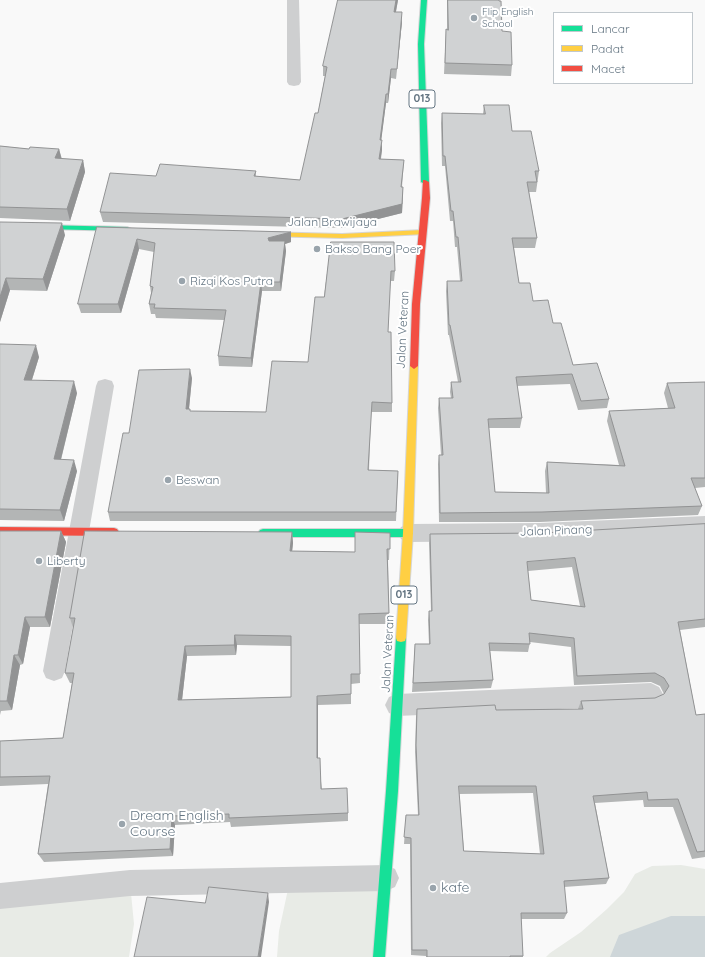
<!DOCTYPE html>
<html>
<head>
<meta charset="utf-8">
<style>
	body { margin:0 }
	#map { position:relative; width:705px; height:957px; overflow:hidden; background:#f9f9f9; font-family:Quicksand,sans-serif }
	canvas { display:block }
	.legend { position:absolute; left:553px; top:12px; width:140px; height:72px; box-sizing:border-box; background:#fff; border:1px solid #c1c8cd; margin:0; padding:5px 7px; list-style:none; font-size:12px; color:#657683 }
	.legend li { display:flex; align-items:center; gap:8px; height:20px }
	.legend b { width:20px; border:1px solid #c1c8cd }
</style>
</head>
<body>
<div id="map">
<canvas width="705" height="957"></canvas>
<ul class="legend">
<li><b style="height:5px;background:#16e098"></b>Lancar</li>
<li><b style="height:5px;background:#ffcf43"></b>Padat</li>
<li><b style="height:5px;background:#f24e42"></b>Macet</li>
</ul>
</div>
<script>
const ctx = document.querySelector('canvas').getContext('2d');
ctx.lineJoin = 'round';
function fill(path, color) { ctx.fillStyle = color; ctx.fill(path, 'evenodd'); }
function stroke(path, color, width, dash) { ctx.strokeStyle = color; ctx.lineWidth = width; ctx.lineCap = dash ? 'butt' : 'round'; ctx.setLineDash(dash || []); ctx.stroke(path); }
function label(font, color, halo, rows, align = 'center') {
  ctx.font = font + ' Quicksand,sans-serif'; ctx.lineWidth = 4; ctx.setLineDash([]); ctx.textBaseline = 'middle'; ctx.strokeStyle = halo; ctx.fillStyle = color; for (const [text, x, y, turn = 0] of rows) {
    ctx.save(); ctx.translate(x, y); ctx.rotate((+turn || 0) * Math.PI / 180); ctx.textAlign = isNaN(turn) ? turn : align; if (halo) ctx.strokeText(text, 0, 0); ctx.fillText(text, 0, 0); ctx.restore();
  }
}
fill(new Path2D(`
	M681 865 705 869V957H546L550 953 581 932 607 909 624 892 635 874 652 866Z
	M386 878 379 957H277L279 931 290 880Z
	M130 883 134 924 129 957H0V896Z`), '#e8ebe6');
fill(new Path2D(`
	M671 916H705V957H610L619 935Z`), '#ced6d9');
const fast = new Path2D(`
	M421 0H427L424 44 429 182 425 184 421 182 418 44Z
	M0 224 127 227 131 229 127 231 0 228Z
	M263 529H408L411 530 413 533 411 536 408 537H263L260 536 258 533 260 530Z
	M401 634 405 635 406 638 398 791 385 957H373L386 791 396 638 397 635Z`);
const slow = new Path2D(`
	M423 230H426V234L342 238 261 236 257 234 261 232 342 234Z
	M414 363 418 366 413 533 406 638 405 641 401 642 397 641 396 638 403 533 410 366Z`);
const jam = new Path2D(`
	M423 180H425L429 182 430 198 420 304 418 366 414 369 410 366 412 304 422 198Z
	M0 527 114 528 117 529 119 532 117 535 114 536 0 535Z`);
stroke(fast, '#d5d6d7', 2);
stroke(slow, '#d5d6d7', 2);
stroke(jam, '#d5d6d7', 2);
fill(new Path2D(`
	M287 0H299L301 82 299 85 294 86 289 85 287 82Z
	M105 379 112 381 114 386 65 671 62 678 54 681 46 678 43 671 96 386 98 381Z
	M705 516V532L540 541 408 542 401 539 398 533 401 527 408 524 540 523Z
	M651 683 659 687 663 694 659 701 651 705 397 716 389 713 385 705 389 697 397 694Z
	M386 865 395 869 399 878 395 887 386 891 130 896 0 909V883L130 870Z`), '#cecfd0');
fill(fast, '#16e098');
fill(slow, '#ffcf43');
fill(jam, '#f24e42');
fill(new Path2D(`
	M338 0H398L396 12 402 22 396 79 391 78 388 103H386L381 140 382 150 381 159 404 160 402 187 403 197 402 213 342 228 103 222 100 212 156 176 256 171V176L300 180 318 113 325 76H323V66Z
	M447 0H499L502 31 512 65 511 76 444 74 446 30 447 29Z
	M484 105 512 131 539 171 536 192H529L537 238 535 248H514L519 283 533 301 553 323 573 365 609 399 607 408 578 410 570 384 517 386 522 418 520 428H489L495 492 546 493 545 471 547 462 619 465 607 421 609 411 668 408 664 393 667 383 705 382V487L695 488 702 506 698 515 540 522H439L438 464 439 455H441L438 408 439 398H451L450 392 451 382H458L449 335H448L446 291 447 281H460L457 247H455L453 221H450L445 166H442L441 123 442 113 483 114Z
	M0 146 29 149H59L62 159 83 160 85 172 70 221 0 218Z
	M0 222 65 235 47 291 10 290 0 322Z
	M97 227 291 232V242L285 244 286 251 281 291H262L252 367 219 366 218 356 224 320 156 318 155 314H151L149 304 151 293 150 286 154 252 139 249 121 313H81L78 304Z
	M331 242 395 271 394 281H390L388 332 392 403V412H371L369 470 398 471 396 521H110L108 512 129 433 192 378 189 409 190 411 266 412 308 362 324 297Z
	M0 344 39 357 32 380 77 393 61 460 77 471 64 521 0 520Z
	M705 524V627L680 630 696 715 705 714V857L692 859 673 807H644L643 800 595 803 609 878 606 884 564 887 567 913 564 919H521L523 957H426V956L411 955 410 844H404L406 815H418L415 752 416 717 417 709 496 710 578 709 581 701 655 698 664 694 660 686 651 682 574 685 571 647 530 642 528 652 490 651 493 680 491 688 412 692 415 644H429L428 620 429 611H431L429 543 430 534 542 533ZM572 567 580 606 531 600 528 571ZM533 793 540 854 464 851 459 794Z
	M0 531H61L66 542 50 627H30L23 664 20 665 12 710 1 711 0 715Z
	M292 532 293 543 292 551 355 552 390 533 389 560H388L389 613 388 624H359L360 683 351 684V704L318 705V758L322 789 348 813V821L231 827 230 822 175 825 173 856 44 862 38 854 48 784 0 786V741L63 738 72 683H70L65 673 73 628 70 618ZM237 645 291 646V697L182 700 187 656 236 655Z`), '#b3b5b5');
fill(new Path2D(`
	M396 0H398L394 21V12Z
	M402 12V22L396 79 397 69Z
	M391 69V78L388 103V94Z
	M386 94V103L380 150V140Z
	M382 140V150L379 168V159Z
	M59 149 62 161 55 158Z
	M83 160 85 172 70 221 67 209Z
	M403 187 402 213 342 228V219Z
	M62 223 65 235 47 291 43 279Z
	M291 232V242L285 244 286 251 281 291 280 282 269 248 268 238Z
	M137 239 139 249 121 313 118 304Z
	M6 278 10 290 0 322V297Z
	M261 282 262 291 252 367 251 358Z
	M36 345 39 357 28 392 24 380Z
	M190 369 192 378 188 418 186 409Z
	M74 381 77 393 58 471 54 459Z
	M74 460 77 471 64 521 60 510Z
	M61 531 66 542 50 627 45 617Z
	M292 532 293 543 291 562 290 551Z
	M25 617 30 627 23 664 18 655Z
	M235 635 237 645 236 655 234 645Z
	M185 646 187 656 181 709 178 700Z
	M14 655 20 665 12 710 7 701Z
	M317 696 318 705V767L317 758Z
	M172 816 175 825 173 856 170 849Z
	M268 893 269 902 261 957H258Z`), '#929394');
const building = new Path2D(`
	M338 0H396L394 12H402L397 69H391L388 94H386L380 140H382L379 159 404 160 401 187H403L402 204 342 219 100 212 110 173 156 176 160 164 256 171 254 176 300 180 315 113H318L327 67 323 66Z
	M448 0H499V1H501L502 31 511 32 512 65 445 63 446 29 448 30Z
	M484 105H509L512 131H531L539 171H535L537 182H527L537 238H512L519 283H530L533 301 548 300 553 323H561L573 365 597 363 609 399 581 401 572 374 516 377 522 418 488 419 495 492 549 493 547 462 625 466 609 411 675 408 667 383 705 382V478H691L702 506 542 512 440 513 439 455H443L439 398H453L451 382H461L450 325H449L447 281H462L458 237H456L453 211H451L445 156H443L442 113 485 114Z
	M0 146 29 149 30 147 59 149 55 158 83 160 67 209 0 207Z
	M0 222 62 223 43 279 6 278 0 297Z
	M97 227 291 232 268 238 269 241H285L280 282H261L251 358 218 356 226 310 154 308 155 304H149L153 287 150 286 155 243 137 239 118 304H78Z
	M331 242H394L395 271H391L388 332H391L392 403 372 402 368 470 398 471 396 512H108L123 433H129L139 370 190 369 186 409H190V411L266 412 272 361 308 362 315 297H324Z
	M0 344 36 345 24 380 74 381 54 459 74 460 60 510 0 509Z
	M705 524V619L678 622 696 715 705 714V851L697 852 678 799 648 800 647 792 593 796 609 878 564 881 567 913H521L523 956H510V957H427V950H412L411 838 404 837 406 815H419L416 745 417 709 495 705 496 710 583 709 581 701 655 698 664 694 669 686 664 678 655 673 577 676 574 638 529 633 530 644 489 643 493 680 413 683 415 644H430L429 611H432L430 534 542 533ZM575 558 585 607 531 600 527 562ZM459 786H536L544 854 464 851Z
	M0 531H61L45 617H25L18 655H14L7 701H0Z
	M85 531 292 532 290 551 355 552V532L390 533V549H387L389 613 359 614 360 674H351V694L317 696V758H320L321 789 347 788 348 813 229 818V814L172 816 170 849 38 854 50 776 0 777V741L63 738 74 673H65L75 618H70ZM235 635 291 636V697L178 700 185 646 234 645Z
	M209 887 268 893 258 957H134L147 897 205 903Z`);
fill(building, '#d0d2d3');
stroke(building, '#929394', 1);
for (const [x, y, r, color] of [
	[474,18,4,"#99a4ac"],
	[317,249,4,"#99a4ac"],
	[182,281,4,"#99a4ac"],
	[168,480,4,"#99a4ac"],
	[39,561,4,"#99a4ac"],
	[122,824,4,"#99a4ac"],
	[433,888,4,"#99a4ac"]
]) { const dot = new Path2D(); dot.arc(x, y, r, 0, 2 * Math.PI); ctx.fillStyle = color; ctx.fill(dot); stroke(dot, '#fff', 1.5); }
label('10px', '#657683', '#fff', [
	["Flip English",482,12],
	["School",482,24]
], 'left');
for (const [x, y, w] of [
	[422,99,26],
	[404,595,26]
]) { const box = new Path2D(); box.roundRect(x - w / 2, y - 9, w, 18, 3); ctx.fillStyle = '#fff'; ctx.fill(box); stroke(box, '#657683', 1); }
label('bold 11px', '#657683', null, [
	["013",422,99],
	["013",404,595]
]);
label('12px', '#657683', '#fff', [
	["Jalan Brawijaya",332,222],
	["Jalan Veteran",403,330,-87],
	["Jalan Pinang",556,531,-2],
	["Jalan Veteran",388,654,-87]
]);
label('12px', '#657683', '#fff', [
	["Bakso Bang Poer",325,249],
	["Rizqi Kos Putra",190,281],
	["Beswan",176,480],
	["Liberty",47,561]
], 'left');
label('14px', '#657683', '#fff', [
	["Dream English",130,816],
	["Course",130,832],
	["kafe",441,888]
], 'left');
</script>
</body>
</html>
